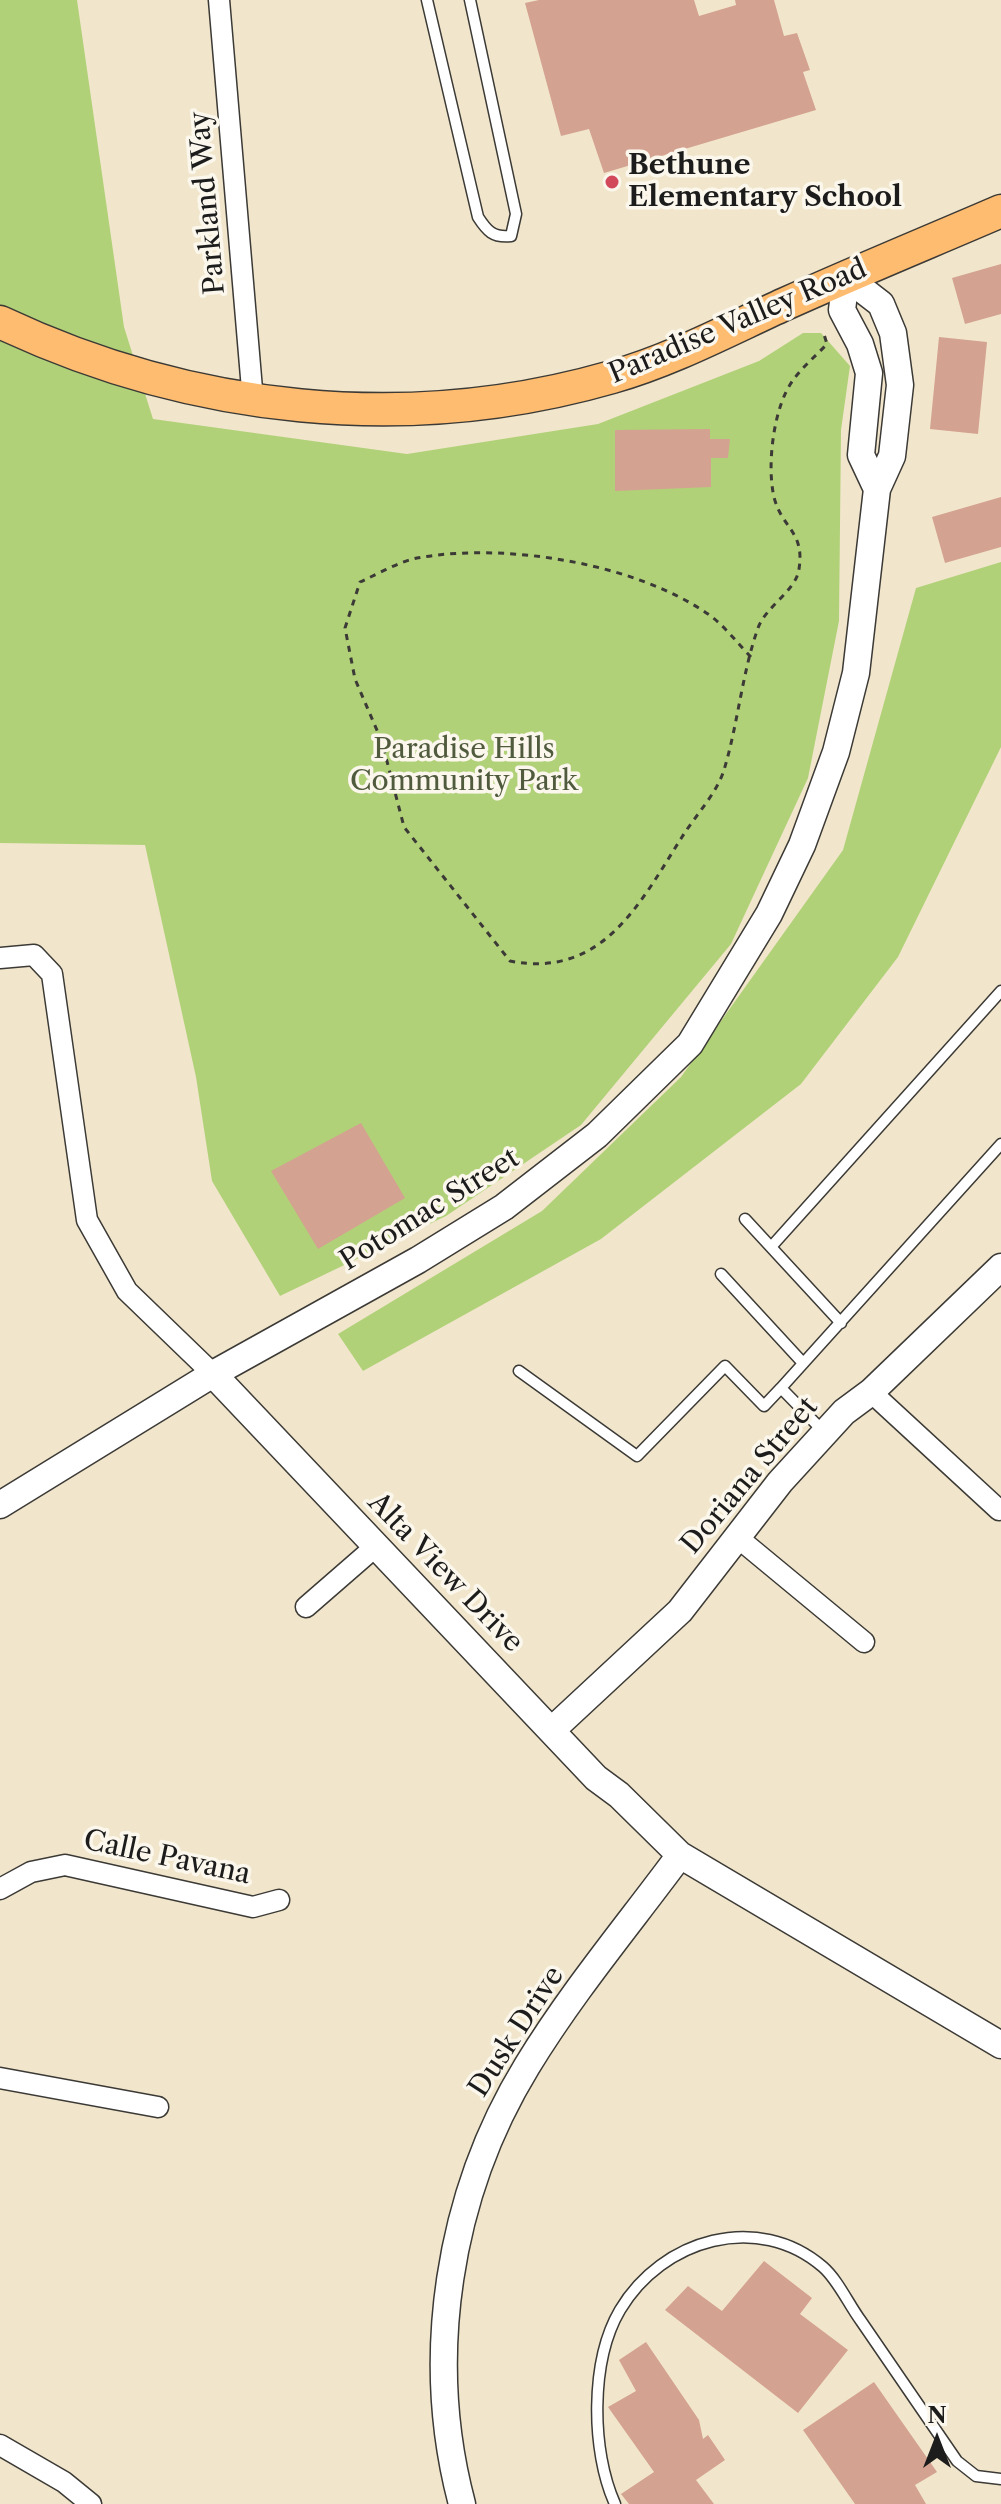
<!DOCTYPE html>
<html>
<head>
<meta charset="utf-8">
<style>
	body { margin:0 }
	#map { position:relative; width:1001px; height:2504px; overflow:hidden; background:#f1e6cb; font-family:"Libre Caslon Text",serif }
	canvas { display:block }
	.north { position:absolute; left:897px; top:2400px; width:80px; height:80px; -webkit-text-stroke:6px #fbf7ec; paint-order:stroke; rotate:0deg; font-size:22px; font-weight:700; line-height:32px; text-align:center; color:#1c1c1c }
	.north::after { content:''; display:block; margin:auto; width:28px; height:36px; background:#1c1c1c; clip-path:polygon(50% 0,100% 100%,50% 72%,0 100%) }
</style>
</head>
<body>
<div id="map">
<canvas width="1001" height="2504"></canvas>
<div class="north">N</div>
</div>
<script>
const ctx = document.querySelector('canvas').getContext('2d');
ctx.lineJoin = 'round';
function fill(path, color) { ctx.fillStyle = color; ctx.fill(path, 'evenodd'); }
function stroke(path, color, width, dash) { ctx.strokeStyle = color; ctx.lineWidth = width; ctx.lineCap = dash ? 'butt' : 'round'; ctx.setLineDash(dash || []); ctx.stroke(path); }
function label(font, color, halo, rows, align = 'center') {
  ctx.font = font + ' "Libre Caslon Text",serif'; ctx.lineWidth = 7; ctx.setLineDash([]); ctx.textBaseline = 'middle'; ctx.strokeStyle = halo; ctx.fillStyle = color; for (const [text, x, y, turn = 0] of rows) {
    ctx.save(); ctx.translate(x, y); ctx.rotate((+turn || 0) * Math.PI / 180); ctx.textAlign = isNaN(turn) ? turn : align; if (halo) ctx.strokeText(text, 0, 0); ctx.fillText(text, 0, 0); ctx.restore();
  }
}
fill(new Path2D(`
	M0 0H77L124 327 153 419 407 454 598 424 759 361 803 333H821L850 366 841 430 839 621 808 778 731 944 581 1125 446 1216 280 1296 212 1181 196 1077 145 845 0 843Z
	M1001 562V747L898 957 801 1084 601 1239 363 1371 338 1334 542 1211 681 1077 843 850 916 588Z`), '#b1d179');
fill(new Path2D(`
	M539 0H694L699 16 736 5 735 0H774L784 36 797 33 810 70 803 72 816 110 604 173 589 129 561 136 525 3Z
	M1001 264V314L965 324 952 278Z
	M939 337 987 342 978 434 930 429Z
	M710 429V439H730L728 458H711V487L615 491V430Z
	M1001 497V547L945 563 932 517Z
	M361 1123 405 1198 318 1249 271 1171Z
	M764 2261 812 2298 800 2314 848 2350 798 2413 665 2310 688 2286 722 2311Z
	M646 2342 699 2420 703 2439 708 2435 725 2460 696 2480 714 2504H629L621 2494 654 2472 608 2407 636 2391 619 2360Z
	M874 2382 937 2472 915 2485 926 2504H855L803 2430Z`), '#d4a290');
const service = new Path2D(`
	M427 0 478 217C487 231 493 238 511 236L516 214 470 0
	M745 1219 841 1323
	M771 1247 1001 991
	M721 1274 803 1363
	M519 1371 637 1456 725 1366 764 1406 781 1388 823 1431
	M781 1388 1001 1144
	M615 2504C591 2451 590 2361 620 2310 662 2239 758 2211 823 2267 838 2280 849 2305 861 2321 893 2368 925 2415 957 2461L976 2476 1001 2479`);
const minor = new Path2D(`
	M219 0 253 401
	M0 958 34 955 52 974 87 1220 127 1291 213 1374
	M871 1392 999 1510
	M737 1537 864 1642
	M306 1607 375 1547
	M0 1889 31 1872 65 1865 253 1907 279 1900
	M0 2078 158 2107
	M0 2445 64 2482 91 2504`);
const tertiary = new Path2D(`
	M846 277 842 310 860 344 869 373 861 455 877 489
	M213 1374 596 1778 619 1795 680 1855 1001 2045
	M0 1505 213 1374 418 1260 504 1207 597 1135 690 1044 769 914 802 845 836 752 856 673 877 489 892 456 900 385 893 333 881 304 846 277
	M552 1730 680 1611 780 1482 844 1412 871 1392 1001 1267
	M462 2504C423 2358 448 2195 527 2066 572 1992 629 1924 680 1855`);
const primary = new Path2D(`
	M0 322C191 412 407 436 612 377 672 360 728 330 785 304 856 272 929 242 1001 211`);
stroke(service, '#3c3a36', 13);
stroke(minor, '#3c3a36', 23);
stroke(tertiary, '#3c3a36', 29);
stroke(primary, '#3c3a36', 35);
stroke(new Path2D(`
	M751 657C737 643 724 625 708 614 634 563 505 542 417 558 398 562 378 574 360 582L345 628 355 679 382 742 404 827 510 961C603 979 640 903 682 837 695 816 717 793 724 770 738 724 742 673 758 628 766 606 796 591 799 569 805 531 782 529 774 497 767 467 773 417 787 390 797 371 813 359 827 344L823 331`), '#3c3a36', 3, [6, 6]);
stroke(service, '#fff', 10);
stroke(minor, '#fff', 20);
stroke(tertiary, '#fff', 26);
stroke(primary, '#febc70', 32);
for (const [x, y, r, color] of [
	[612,182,8,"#d1495b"]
]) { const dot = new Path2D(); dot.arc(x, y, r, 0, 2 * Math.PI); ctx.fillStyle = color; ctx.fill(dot); stroke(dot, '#fbf7ec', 3); }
label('bold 28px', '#1c1c1c', '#fbf7ec', [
	["Bethune",628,166],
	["Elementary School",628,198]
], 'left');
label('28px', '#1c1c1c', '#fbf7ec', [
	["Parkland Way",208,203,-95],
	["Paradise Valley Road",738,322,-23],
	["Potomac Street",430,1210,-32],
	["Doriana Street",750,1476,-50],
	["Alta View Drive",445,1573,46],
	["Calle Pavana",167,1858,12],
	["Dusk Drive",517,2032,-57]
]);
label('28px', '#505b3d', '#fbf7ec', [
	["Paradise Hills",464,750],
	["Community Park",464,782]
]);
</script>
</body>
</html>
